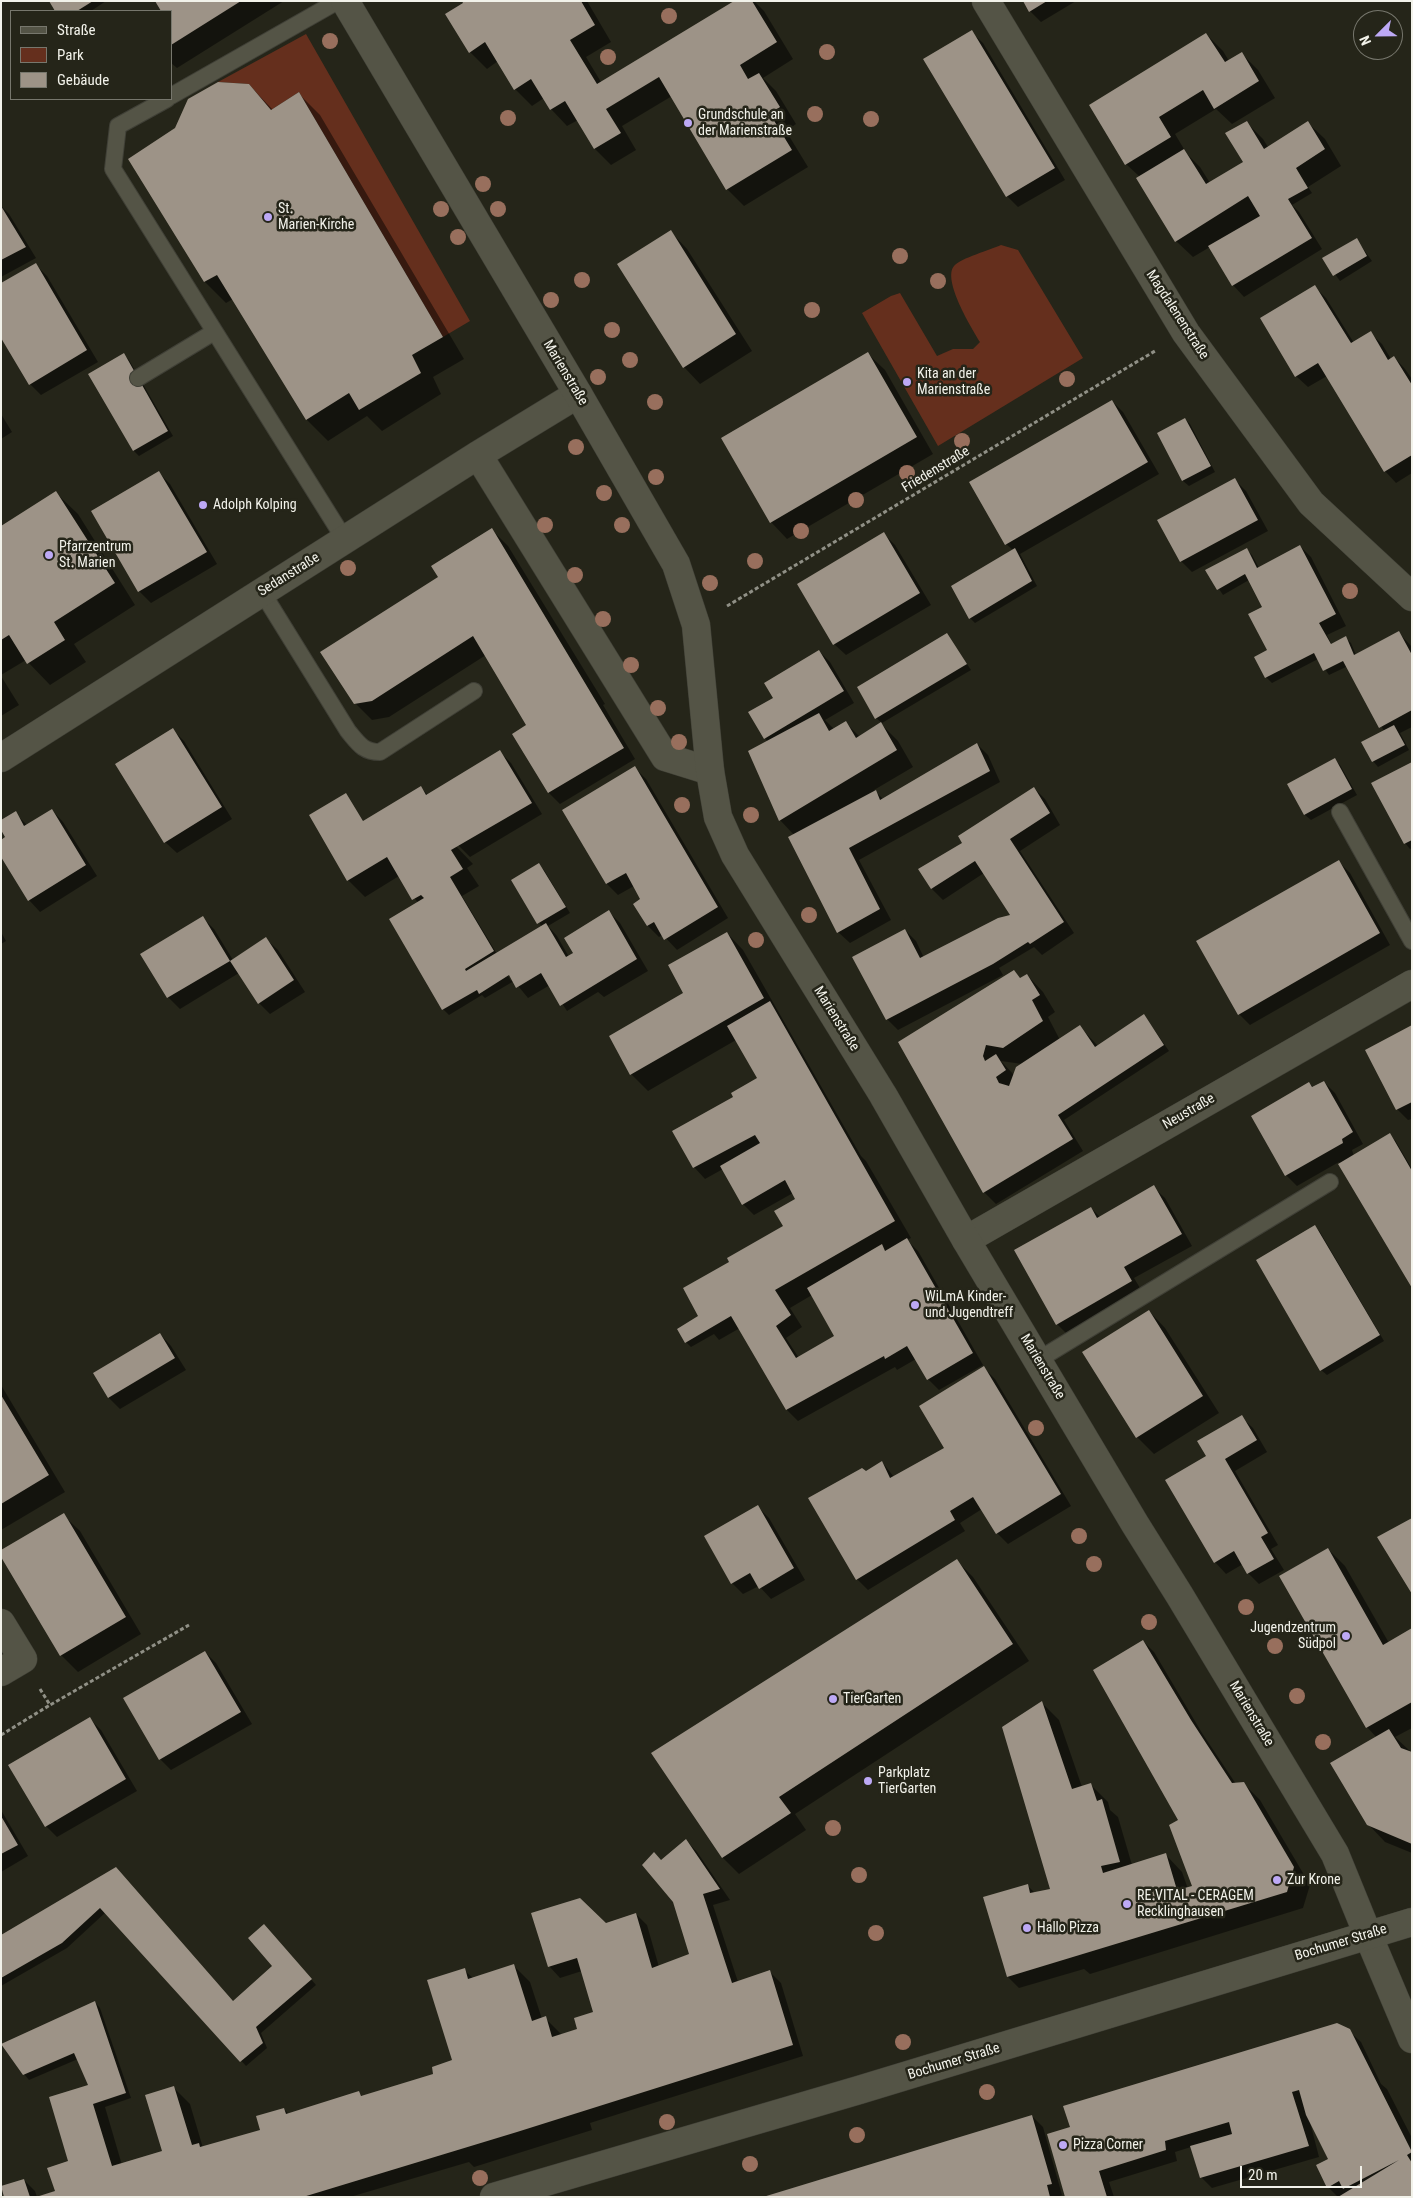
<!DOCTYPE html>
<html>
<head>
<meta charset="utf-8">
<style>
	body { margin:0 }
	#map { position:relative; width:1413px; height:2198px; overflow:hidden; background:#252519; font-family:"Roboto Condensed",sans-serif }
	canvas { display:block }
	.frame { position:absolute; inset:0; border:2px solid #f2f2ea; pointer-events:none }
	.legend { position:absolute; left:10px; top:10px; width:162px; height:90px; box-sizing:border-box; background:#252519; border:1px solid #77776d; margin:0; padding:6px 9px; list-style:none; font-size:15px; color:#f2f2ea }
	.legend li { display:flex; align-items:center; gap:10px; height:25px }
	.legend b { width:25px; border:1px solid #77776d }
	.north { position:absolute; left:1353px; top:10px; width:50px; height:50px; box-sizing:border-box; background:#252519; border:1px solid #77776d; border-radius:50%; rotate:247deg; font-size:14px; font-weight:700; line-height:20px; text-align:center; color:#f2f2ea }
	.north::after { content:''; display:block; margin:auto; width:18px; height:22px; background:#bda9f5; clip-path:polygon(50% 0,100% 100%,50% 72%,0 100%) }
	.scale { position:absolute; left:1240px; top:2166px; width:122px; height:22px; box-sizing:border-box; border:2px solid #f2f2ea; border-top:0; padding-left:6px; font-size:15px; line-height:18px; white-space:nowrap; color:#f2f2ea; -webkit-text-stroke:4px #252519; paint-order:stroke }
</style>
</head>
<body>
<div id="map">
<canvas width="1413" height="2198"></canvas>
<div class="frame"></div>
<ul class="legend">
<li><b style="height:6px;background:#545446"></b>Straße</li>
<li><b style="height:14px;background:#652f1d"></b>Park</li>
<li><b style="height:14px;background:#9d9387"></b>Gebäude</li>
</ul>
<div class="north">N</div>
<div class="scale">20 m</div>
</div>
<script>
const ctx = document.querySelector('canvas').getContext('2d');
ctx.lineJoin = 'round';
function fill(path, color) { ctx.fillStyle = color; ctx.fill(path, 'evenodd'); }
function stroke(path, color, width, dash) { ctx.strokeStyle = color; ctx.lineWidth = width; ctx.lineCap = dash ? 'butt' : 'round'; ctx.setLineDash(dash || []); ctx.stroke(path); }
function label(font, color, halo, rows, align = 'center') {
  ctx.font = font + ' "Roboto Condensed",sans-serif'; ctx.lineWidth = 5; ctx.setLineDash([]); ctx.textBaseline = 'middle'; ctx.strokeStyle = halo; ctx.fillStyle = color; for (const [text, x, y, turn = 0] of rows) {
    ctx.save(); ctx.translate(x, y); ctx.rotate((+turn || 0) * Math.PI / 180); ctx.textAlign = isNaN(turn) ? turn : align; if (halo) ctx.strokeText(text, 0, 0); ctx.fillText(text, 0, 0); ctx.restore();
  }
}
fill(new Path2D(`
	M306 34 470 321 443 337 299 92 271 110 249 84 218 82Z
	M1001 245 1018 250 1083 358 938 446 862 313 891 296 900 293 937 356 953 349H973L980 342C972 329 942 280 954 266 961 258 990 250 1001 245Z`), '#652f1d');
fill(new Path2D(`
	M50 1H106L91 11H57Z
	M157 1H284L177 68 171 63V11H162Z
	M463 1H587L611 42 586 57 601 82 736 1H754L764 11 793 59 763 78 776 91 796 124 786 131 808 167 744 206 727 189 672 96 622 126 636 150 611 165 595 149 578 120 567 126 551 109 544 98 532 106 515 89 498 61 487 69 470 52Z
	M1024 1H1076L1041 22 1030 11Z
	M971 32 983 43 1065 180 1018 207 1007 196Z
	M1206 34 1223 51 1229 61 1242 54 1258 70 1275 98 1232 124 1216 109 1175 134 1187 154 1200 167 1210 183 1244 162 1246 122 1263 139 1268 147 1308 123 1325 139 1341 166 1308 187 1312 193 1292 205 1299 212 1322 249 1244 297 1233 285 1210 247 1193 257 1176 241 1140 177 1126 164Z
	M249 85 273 110 298 93 320 115 464 359 433 377 441 394 382 431 367 416 328 441 307 420 233 299 226 303 205 282Z
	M1 206 9 214 36 258 1 277Z
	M671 232 687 249 752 351 700 384 684 367Z
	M1357 240 1372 261 1340 281 1324 259Z
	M35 264 47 276 98 362 41 395 30 384Z
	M1315 287 1326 298 1354 343 1370 333 1382 344 1391 359 1394 357 1405 369 1412 379V473L1396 483 1385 471 1327 376 1308 387 1296 376Z
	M868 354 885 370 933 454 787 539 771 522Z
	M124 355 129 360 173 436 139 456 134 451 90 375Z
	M1112 401 1123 412 1159 474 1020 554 1037 586 975 623 970 618 1013 550 1006 544Z
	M1 414 12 432 1 439Z
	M1185 419 1190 424 1215 472 1189 486 1183 481 1158 433Z
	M158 472 170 484 217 564 151 603 139 591 92 512Z
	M1235 480 1246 491 1268 531 1192 572 1181 561Z
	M56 493 78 514 135 605 74 644 86 662 50 685 26 660 1 675V594Z
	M492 530 508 546 605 704 603 705 635 759 560 804 549 793 514 734 528 725 486 655 389 717 372 720 355 703 440 577Z
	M884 534 895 545 931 605 846 655 834 644 799 584Z
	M1300 546 1311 557 1346 626 1327 635 1332 645 1345 637 1351 643 1356 655 1399 633 1412 647V727L1400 733 1409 750 1378 767 1373 761 1384 731 1348 666 1329 675 1318 659 1272 683 1266 677 1256 657 1269 650 1264 607 1249 580 1223 595 1207 571 1247 550 1252 555 1259 568Z
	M947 634 971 670 882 723 876 718Z
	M819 651 830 662 854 703 825 720 834 729 846 723 860 737 881 724 898 741 913 767 874 790 884 800 977 744 988 755 1000 782 859 860 891 920 850 943 838 932 794 835 780 820 768 742 765 738 775 698Z
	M1 676 19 705 1 716Z
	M173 730 184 741 232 819 177 853 165 842Z
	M500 752 511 763 542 814 470 857 454 841 453 843 473 864 467 868 479 886 462 896 497 954 542 927 513 880 538 864 544 870 570 913 548 926 557 936 569 957 609 912 620 923 648 971 604 997 598 992 567 1011 550 985 528 998 514 981 485 998 482 995 449 1015 443 1009 418 903 399 876 365 897 348 880 345 794 364 822 421 788 428 795ZM498 959 513 980 511 981Z
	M1335 760 1340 765 1357 795 1311 820 1305 815 1289 785Z
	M1412 763V848L1410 849 1405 843Z
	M635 768 646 779 728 918 677 950 663 935 659 937 648 926 635 904 642 900 634 886 618 895 607 884 564 811Z
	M1034 788 1045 799 1060 825 1020 851 1074 933 1042 955 1034 947 999 968 1003 975 898 1030 887 1019 905 930 916 941 924 958 1014 921 984 873 943 900 932 889 963 843Z
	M52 810 63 822 97 876 40 912 29 900 1 855 15 813 27 825Z
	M1338 861 1350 873 1390 945 1250 1025 1239 1014Z
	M203 918 214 929 233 960 266 939 278 950 305 992 270 1014 259 1003 239 973 180 1009 168 997 142 954Z
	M1 932 6 941 1 944Z
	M727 933 743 950 861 1156 866 1161 911 1238 907 1240 918 1251 983 1365 939 1390 928 1379 916 1359 897 1370 895 1367 798 1421 787 1410 740 1328 719 1340 714 1334 691 1347 686 1342 698 1317 733 1268 785 1226 797 1200 793 1193 754 1215 743 1204 723 1169 705 1179 694 1167 735 1097 758 1079 736 1040 648 1091 631 1074ZM812 1295 836 1337 799 1358 786 1338 802 1327 790 1308Z
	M1014 971 1021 979 1027 975 1043 992 1055 1012 1048 1017 1060 1040 1080 1027 1098 1046 1144 1015 1169 1051 1064 1120 1083 1151 996 1204 984 1192 899 1042ZM1001 1061 1022 1064 1014 1075Z
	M1412 1027V1119L1408 1120 1397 1109Z
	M1324 1082 1335 1093 1363 1144 1352 1150 1354 1156 1389 1135 1395 1140 1412 1169V1286L1339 1162 1297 1186 1286 1175 1309 1083 1314 1088Z
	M1153 1187 1165 1198 1192 1246 1134 1278 1143 1293 1068 1335 1057 1324 1091 1208 1100 1217Z
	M1315 1227 1320 1232 1384 1341 1327 1375 1321 1370Z
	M1149 1311 1165 1328 1219 1413 1154 1454 1137 1437Z
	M160 1334 171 1346 186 1370 120 1409 109 1398 94 1373Z
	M984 1368 995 1379 1071 1506 1008 1544 997 1533 982 1509 960 1523 965 1531 868 1590 857 1579 865 1473 882 1462 894 1477 945 1448Z
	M1 1385 65 1492 1 1530Z
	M1241 1417 1253 1428 1267 1452 1235 1471 1278 1545 1271 1549 1284 1570 1259 1584 1248 1573 1243 1564 1226 1574 1215 1562 1207 1456Z
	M758 1507 769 1518 805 1580 771 1599 759 1586 743 1594 732 1583Z
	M63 1515 80 1531 141 1634 78 1672 61 1655Z
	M1328 1549 1345 1566 1389 1643 1412 1630V1728L1395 1737 1412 1753V1853L1385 1842 1368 1824 1377 1738 1367 1727Z
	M957 1561 973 1577 1029 1661 795 1814 806 1830 739 1874 722 1857Z
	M1143 1641 1154 1652 1202 1733 1236 1784 1243 1783 1260 1800 1310 1885 1303 1908 1090 1974 1084 1969 1019 1988 1008 1977 1028 1886 1035 1893 1053 1894 1042 1703 1059 1720 1082 1787 1091 1785 1108 1802 1110 1810 1118 1817 1132 1865 1166 1855 1182 1872 1188 1889 1193 1887Z
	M205 1652 216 1663 252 1724 171 1770 160 1759Z
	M90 1719 101 1730 137 1791 57 1837 46 1826Z
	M1 1810 28 1856 1 1872Z
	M686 1840 697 1852 730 1900 713 1905 738 1982 770 1972 781 1983 803 2056 590 2123 592 2130 474 2167 469 2162 350 2197H38L56 2191 70 2162 89 2086 78 2059 29 2080 24 2074 95 2002 100 2008 131 2098 105 2107 122 2165 164 2152 174 2088 190 2104 203 2148 261 2131 284 2109 289 2114 359 2093 363 2097 433 2076 453 2061 464 1970 473 1978 513 1965 530 1982 542 2019 545 2018 562 2035 579 2030 595 2013 582 1971 560 1978 549 1966 606 1925 636 1914 647 1925 659 1967 691 1955 662 1861Z
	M115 1868 233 2002 274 1966 269 1931 316 1985 261 2033 267 2048 246 2066 106 1912 67 1948 1 1986V1936Z
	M1349 2031 1361 2042 1381 2084 1387 2089 1412 2138V2197H1338L1328 2187 1330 2160 1309 2118 1319 2157 1212 2188 1201 2177 1191 2147 1175 2152 1177 2161 1109 2182 1114 2197H1066L1048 2135Z
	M1032 2116 1043 2127 1062 2195 1057 2197H766Z
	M24 2180 35 2191 37 2197H5Z`), '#0007');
fill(new Path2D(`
	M49 1H93L77 11H55Z
	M155 1H241L171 45V11H161Z
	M462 1H581L595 25 570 40 597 84 734 1H752L777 42 740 65 748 79 759 73 780 107 770 114 792 150 726 190 659 77 606 109 621 133 594 149 565 101 550 110 531 79 514 90 485 42 469 53 445 14 463 3Z
	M1023 1H1047L1029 12Z
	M972 30 1055 168 1006 197 923 59Z
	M1206 33 1225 62 1242 52 1259 81 1214 109 1203 90 1159 117 1171 137 1125 165 1089 105Z
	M218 82 249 84 271 110 299 92 443 337 412 355 421 373 359 410 349 393 306 420 217 275 204 282 128 159 175 128 188 99Z
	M1247 121 1264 149 1308 121 1325 149 1296 168 1308 188 1288 199 1312 238 1232 286 1208 246 1260 216 1248 196 1175 242 1136 178 1184 149 1206 184 1243 162 1225 133Z
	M1 206 26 247 1 260Z
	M671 230 736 334 683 368 617 264Z
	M1357 238 1367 256 1333 276 1322 258Z
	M36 263 87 350 29 385 1 338V283Z
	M1315 285 1351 343 1371 331 1388 360 1394 356 1412 385V455L1384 472 1318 363 1295 377 1260 318Z
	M868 352 917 437 770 523 721 438Z
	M124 353 168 431 133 451 88 374Z
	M1112 400 1148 462 1005 545 969 482Z
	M1185 418 1211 466 1182 481 1157 433Z
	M159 471 207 552 138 592 91 511Z
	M1235 478 1258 520 1180 562 1157 520Z
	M56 491 115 583 54 622 65 640 27 664 9 635 1 640V526Z
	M492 528 624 748 548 793 512 734 526 725 473 636 372 701 354 704 320 652 438 577 431 566Z
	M884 532 920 593 833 645 797 584Z
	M1300 545 1336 614 1319 623 1331 644 1346 636 1354 655 1399 631 1412 655V710L1379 728 1343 661 1323 671 1314 653 1265 678 1254 657 1267 650 1248 614 1262 607 1245 574 1217 590 1205 570 1247 548 1257 568Z
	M1015 548 1032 581 969 619 951 586Z
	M947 633 967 664 875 719 857 687Z
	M819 650 844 691 764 739 748 712 773 698 764 683Z
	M819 713 829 731 846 721 856 738 881 722 897 750 779 821 748 751Z
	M1394 725 1405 745 1372 762 1361 742Z
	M173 728 222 807 164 843 115 764Z
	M977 743 990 771 849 848 880 909 837 933 788 837 876 790 880 800Z
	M500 750 532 803 451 850 463 869 450 877 494 951 465 969 466 971 546 923 566 957 573 953 564 938 609 910 637 959 560 1006 541 973 516 988 509 975 479 994 477 990 442 1010 389 919 424 898 421 895 412 900 387 857 347 881 309 815 346 793 363 821 421 786 426 795Z
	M1335 758 1352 789 1304 815 1287 784Z
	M1412 762V840L1404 844 1371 783Z
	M635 766 718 907 664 940 654 922 647 926 633 904 640 899 626 873 606 884 562 810Z
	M1034 787 1050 813 1010 839 1064 922 1030 944 1028 942 993 964 886 1020 852 957 905 929 920 958 998 918 1010 915 975 861 931 889 918 869 962 843 958 836Z
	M52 809 86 865 28 901 1 857V840L5 837 1 830V820L16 811 24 826Z
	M1339 860 1380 933 1238 1015 1196 941Z
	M539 863 566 907 537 924 511 880Z
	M203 916 230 961 167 998 140 954Z
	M727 932 764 998 630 1075 609 1036 683 993 668 965Z
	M266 937 294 980 258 1004 230 961Z
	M1014 970 1020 978 1027 974 1040 995 1032 1000 1043 1021 1003 1048 986 1045 983 1056 985 1061 996 1054 1006 1070 996 1077 999 1083 1009 1086 1016 1067 1080 1025 1095 1047 1144 1014 1164 1045 1058 1115 1073 1139 983 1193 898 1042Z
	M770 1001 895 1221 775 1290 791 1315 776 1326 796 1358 834 1336 807 1288 882 1244 885 1251 907 1238 973 1353 927 1380 907 1346 885 1359 884 1356 786 1410 731 1316 685 1343 677 1329 698 1316 683 1288 729 1262 727 1258 783 1226 774 1211 795 1199 785 1180 742 1205 720 1166 760 1143 755 1135 693 1168 672 1131 733 1097 731 1093 757 1078 727 1026Z
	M1412 1025V1102L1396 1110 1365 1050Z
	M1324 1081 1353 1132 1342 1139 1343 1143 1285 1176 1251 1116 1309 1082 1312 1087Z
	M1390 1133 1412 1171V1288L1338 1164Z
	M1154 1185 1182 1234 1124 1267 1132 1281 1056 1325 1014 1250 1091 1207 1097 1218Z
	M1315 1225 1380 1335 1320 1371 1256 1260Z
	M1149 1310 1203 1396 1136 1438 1082 1352Z
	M160 1333 175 1358 108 1398 93 1373Z
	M984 1366 1061 1494 996 1534 973 1497 950 1511 955 1520 856 1580 808 1498 862 1468 866 1471 882 1461 890 1478 944 1448 919 1406Z
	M1 1395 49 1475 1 1504Z
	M1242 1415 1257 1440 1225 1459 1268 1533 1261 1537 1274 1559 1247 1574 1234 1551 1214 1563 1165 1480 1206 1456 1197 1441Z
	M758 1505 794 1568 759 1589 750 1573 731 1584 704 1536Z
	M64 1513 126 1617 60 1656 1 1557V1550Z
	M1412 1518V1594L1377 1537Z
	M1328 1548 1383 1645 1412 1628V1702L1366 1728 1279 1576Z
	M957 1559 1013 1644 779 1797 791 1813 722 1858 651 1753Z
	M1143 1640 1191 1720 1232 1783 1244 1782 1294 1867 1287 1892 1007 1977 983 1897 1028 1884 1030 1893 1050 1889 1002 1727 1042 1701 1072 1789 1091 1783 1097 1801 1102 1799 1120 1862 1101 1866 1103 1873 1166 1853 1177 1890 1192 1886 1169 1825 1178 1820 1093 1670Z
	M205 1651 241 1712 159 1760 123 1698Z
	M90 1717 126 1779 45 1827 8 1765Z
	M1389 1729 1401 1748 1412 1752V1844L1367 1825 1330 1763Z
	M1 1816 18 1845 1 1854Z
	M686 1839 720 1889 703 1894 732 1983 770 1970 793 2045 517 2132 303 2197H36L55 2191 47 2168 68 2161 49 2097 88 2085 74 2053 23 2075 1 2044 95 2001 126 2093 93 2104 112 2166 162 2151 145 2095 174 2086 192 2145 199 2143 200 2147 260 2130 256 2116 284 2108 286 2114 359 2091 361 2096 433 2074 432 2067 452 2060 427 1980 465 1968 468 1979 514 1964 532 2021 546 2016 552 2037 577 2029 574 2018 593 2012 577 1958 548 1967 531 1913 580 1898 606 1923 636 1913 652 1968 689 1954 673 1902 642 1865 654 1852 661 1860Z
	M116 1867 233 2001 272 1966 248 1938 264 1924 312 1979 256 2027 263 2043 240 2062 100 1908 62 1943 1 1978V1935Z
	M1337 2023 1350 2029 1412 2152 1407 2155 1412 2163V2197H1338L1399 2160 1343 2189 1339 2181 1327 2188 1316 2165 1328 2159 1306 2115 1299 2090 1292 2092 1309 2146 1200 2178 1190 2146 1232 2134 1229 2122 1165 2141 1166 2150 1099 2171 1107 2197H1065L1047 2134 1070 2127 1063 2106Z
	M1032 2115 1052 2184 1047 2185 1050 2197H763Z
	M24 2179 30 2197H4L1 2186Z`), '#9d9387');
const lane = new Path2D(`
	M171 96 338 1
	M167 99 118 126 113 169 345 540
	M138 378 214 332
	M262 592 348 731C358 743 363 752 380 752L474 691
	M1340 812 1412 941
	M1038 1360 1330 1182`);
const street = new Path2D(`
	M986 1 1186 333 1311 503 1412 597
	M478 455 665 757 710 771
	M1 758 478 455 578 394
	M966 1240 1412 984
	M1 1623 23 1659 1 1672
	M1368 1935 1412 2039`);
const secondary = new Path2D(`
	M345 1 578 394 676 564 696 625 710 771 718 817 735 855 883 1095 966 1240 1135 1524 1180 1596 1335 1854 1368 1935
	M494 2197 859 2090 1412 1922`);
stroke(lane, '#404037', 18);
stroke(street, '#404037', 29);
stroke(secondary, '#404037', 29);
stroke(new Path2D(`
	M727 606 1155 351
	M40 1689 50 1705 189 1625
	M1 1735 50 1705`), '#909086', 3, [4, 2.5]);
stroke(lane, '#545446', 16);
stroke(street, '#545446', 28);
stroke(secondary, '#545446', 28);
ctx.fillStyle = '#986f5d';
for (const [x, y] of [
	[669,16],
	[330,41],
	[827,52],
	[608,57],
	[815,114],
	[508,118],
	[871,119],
	[483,184],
	[441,209],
	[498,209],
	[458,237],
	[900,256],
	[582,280],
	[938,281],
	[551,300],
	[812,310],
	[612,330],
	[630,360],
	[598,377],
	[1067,379],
	[655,402],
	[962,441],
	[576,447],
	[907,473],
	[656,477],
	[604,493],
	[856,500],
	[545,525],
	[622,525],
	[801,531],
	[755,561],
	[348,568],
	[575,575],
	[710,583],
	[1350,591],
	[603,619],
	[631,665],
	[658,708],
	[679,742],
	[682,805],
	[751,815],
	[809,915],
	[756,940],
	[1036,1428],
	[1079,1536],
	[1094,1564],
	[1246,1607],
	[1149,1622],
	[1275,1646],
	[1297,1696],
	[1323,1742],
	[833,1828],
	[859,1875],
	[876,1933],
	[903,2042],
	[987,2092],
	[667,2122],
	[857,2135],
	[750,2164],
	[480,2178]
]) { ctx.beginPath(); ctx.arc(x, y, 8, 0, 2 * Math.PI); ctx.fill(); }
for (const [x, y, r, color] of [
	[688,123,5,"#bda9f5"],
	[268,217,5,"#bda9f5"],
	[907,382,5,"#bda9f5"],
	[203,505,5,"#bda9f5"],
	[49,555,5,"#bda9f5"],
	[915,1305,5,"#bda9f5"],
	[1346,1636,5,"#bda9f5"],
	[833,1699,5,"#bda9f5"],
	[868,1781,5,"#bda9f5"],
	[1277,1880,5,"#bda9f5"],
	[1127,1904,5,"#bda9f5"],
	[1027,1928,5,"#bda9f5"],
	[1063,2145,5,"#bda9f5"]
]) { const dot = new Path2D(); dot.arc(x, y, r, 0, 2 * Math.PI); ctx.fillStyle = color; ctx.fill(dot); stroke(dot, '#252519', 2); }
label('14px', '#f2f2ea', '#252519', [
	["Grundschule an",698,115],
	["der Marienstraße",698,131],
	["St.",278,209],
	["Marien-Kirche",278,225],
	["Kita an der",917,374],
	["Marienstraße",917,390],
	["Adolph Kolping",213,505],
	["Pfarrzentrum",59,547],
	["St. Marien",59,563],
	["WiLmA Kinder-",925,1297],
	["und Jugendtreff",925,1313],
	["Jugendzentrum",1336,1628,"right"],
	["Südpol",1336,1644,"right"],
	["TierGarten",843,1699],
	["Parkplatz",878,1773],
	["TierGarten",878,1789],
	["Zur Krone",1287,1880],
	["RE.VITAL - CERAGEM",1137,1896],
	["Recklinghausen",1137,1912],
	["Hallo Pizza",1037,1928],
	["Pizza Corner",1073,2145]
], 'left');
label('14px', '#f2f2ea', '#252519', [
	["Magdalenenstraße",1177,315,57],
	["Marienstraße",565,373,59],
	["Friedenstraße",936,470,-31],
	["Sedanstraße",289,575,-32],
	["Marienstraße",836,1019,58],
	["Neustraße",1189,1112,-30],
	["Marienstraße",1042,1367,59],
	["Marienstraße",1251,1714,59],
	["Bochumer Straße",1341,1943,-17],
	["Bochumer Straße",954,2062,-17]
]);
</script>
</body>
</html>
